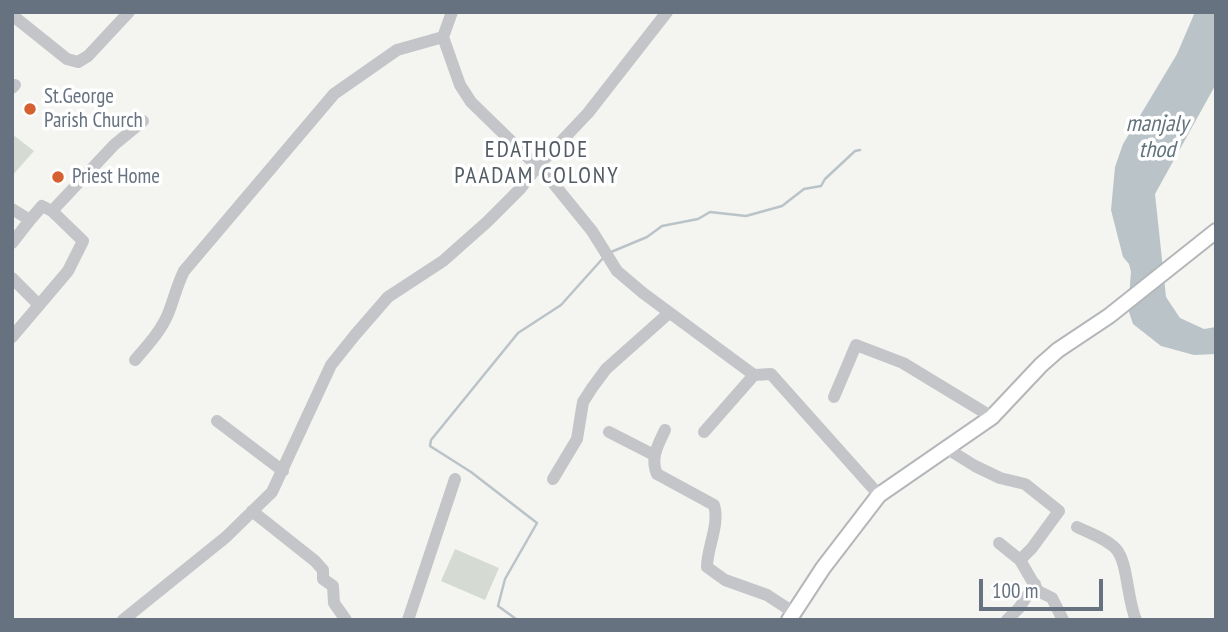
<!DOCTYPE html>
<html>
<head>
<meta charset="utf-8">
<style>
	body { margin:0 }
	#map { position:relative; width:1228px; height:632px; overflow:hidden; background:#f4f4f1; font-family:"PT Sans Narrow",sans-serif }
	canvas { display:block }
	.frame { position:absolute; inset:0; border:14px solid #667280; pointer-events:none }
	.scale { position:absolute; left:979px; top:579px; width:124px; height:32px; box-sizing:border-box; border:4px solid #667280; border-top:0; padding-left:9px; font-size:21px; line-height:24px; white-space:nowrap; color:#667280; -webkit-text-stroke:5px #fff; paint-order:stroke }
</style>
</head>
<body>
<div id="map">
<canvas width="1228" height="632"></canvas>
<div class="frame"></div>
<div class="scale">100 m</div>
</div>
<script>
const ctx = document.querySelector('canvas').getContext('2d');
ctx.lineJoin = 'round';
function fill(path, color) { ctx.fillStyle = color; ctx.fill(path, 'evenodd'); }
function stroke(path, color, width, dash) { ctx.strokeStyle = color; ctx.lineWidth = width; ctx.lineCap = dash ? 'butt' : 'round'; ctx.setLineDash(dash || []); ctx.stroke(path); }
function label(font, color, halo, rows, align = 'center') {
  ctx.font = font + ' "PT Sans Narrow",sans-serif'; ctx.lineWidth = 7; ctx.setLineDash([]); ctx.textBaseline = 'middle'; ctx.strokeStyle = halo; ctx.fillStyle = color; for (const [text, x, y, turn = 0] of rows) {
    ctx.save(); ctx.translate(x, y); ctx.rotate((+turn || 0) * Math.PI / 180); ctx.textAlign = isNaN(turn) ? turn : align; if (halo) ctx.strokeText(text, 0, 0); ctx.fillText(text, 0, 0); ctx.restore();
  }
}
fill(new Path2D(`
	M12 134 34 151 12 176Z
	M455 549 499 568 485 600 441 581Z`), '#d5dbd2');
fill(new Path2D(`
	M1195 12H1216V84L1155 194 1166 297 1180 318 1204 329 1216 327V354L1194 355 1161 346 1133 324 1128 309 1131 272 1129 264 1123 257 1111 210 1115 167 1123 144 1177 54Z`), '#bac3c8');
stroke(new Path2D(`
	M611 252 647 237 662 226 698 219 710 212 746 216 782 206 804 189 821 186 825 179 855 151 860 150
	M516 619 498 606 505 579 537 523 471 472 430 446 431 440 518 333 561 305 604 257`), '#bac3c8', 2.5);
const major = new Path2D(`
	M789 620 823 568 879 495 992 417 1041 365 1058 350 1109 316 1216 231`);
stroke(major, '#b4b7ba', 18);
stroke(new Path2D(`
	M452 12 443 37 460 85 471 102 549 178 592 231 617 271 643 293 754 375 771 374 879 495
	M12 15 67 59 78 62 88 56 129 12
	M12 88 15 85
	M12 209 30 220 42 206 52 211
	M12 243 30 220
	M12 278 39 305
	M12 337 68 271 83 241 52 211 114 145 143 121
	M135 360C147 346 161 331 168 314 174 299 177 285 184 271L334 94 397 50 443 37
	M834 397 856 345 903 363 992 417
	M217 421 283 471
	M665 430C658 445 650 458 657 474L714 505C720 525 707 547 707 567L725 580 767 595 793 612
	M609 432 654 455
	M704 432 754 375
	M946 448 975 466 1000 478 1025 484 1059 511 1032 548 1020 560
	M553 479 577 439 583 402 592 388 606 369 669 313
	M252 511 315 561 323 570V579L333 586 334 603 346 620
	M1077 527C1089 533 1107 539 1116 549 1128 562 1127 600 1136 620
	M999 543 1020 560 1038 591 1052 598 1063 620
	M123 620 226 537 272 492 331 365 355 335 388 297 443 261 487 222 520 189 537 167 588 113 667 12
	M408 620 455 479
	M1007 620 1019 608 1035 584`), '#c3c5c9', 12);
stroke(major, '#fff', 14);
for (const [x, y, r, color] of [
	[30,109,7,"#d56030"],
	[58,177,7,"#d56030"]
]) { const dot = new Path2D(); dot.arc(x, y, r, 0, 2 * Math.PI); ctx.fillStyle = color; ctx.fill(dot); stroke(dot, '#fff', 2.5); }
label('21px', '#667280', '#fff', [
	["St.George",44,97],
	["Parish Church",44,121],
	["Priest Home",72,177]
], 'left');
label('italic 23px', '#61737d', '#fff', [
	["manjaly",1157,124],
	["thod",1157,150]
]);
ctx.letterSpacing = '2px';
label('23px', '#535c65', '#fff', [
	["EDATHODE",537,150],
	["PAADAM COLONY",537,176]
]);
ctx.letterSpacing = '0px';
</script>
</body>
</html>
